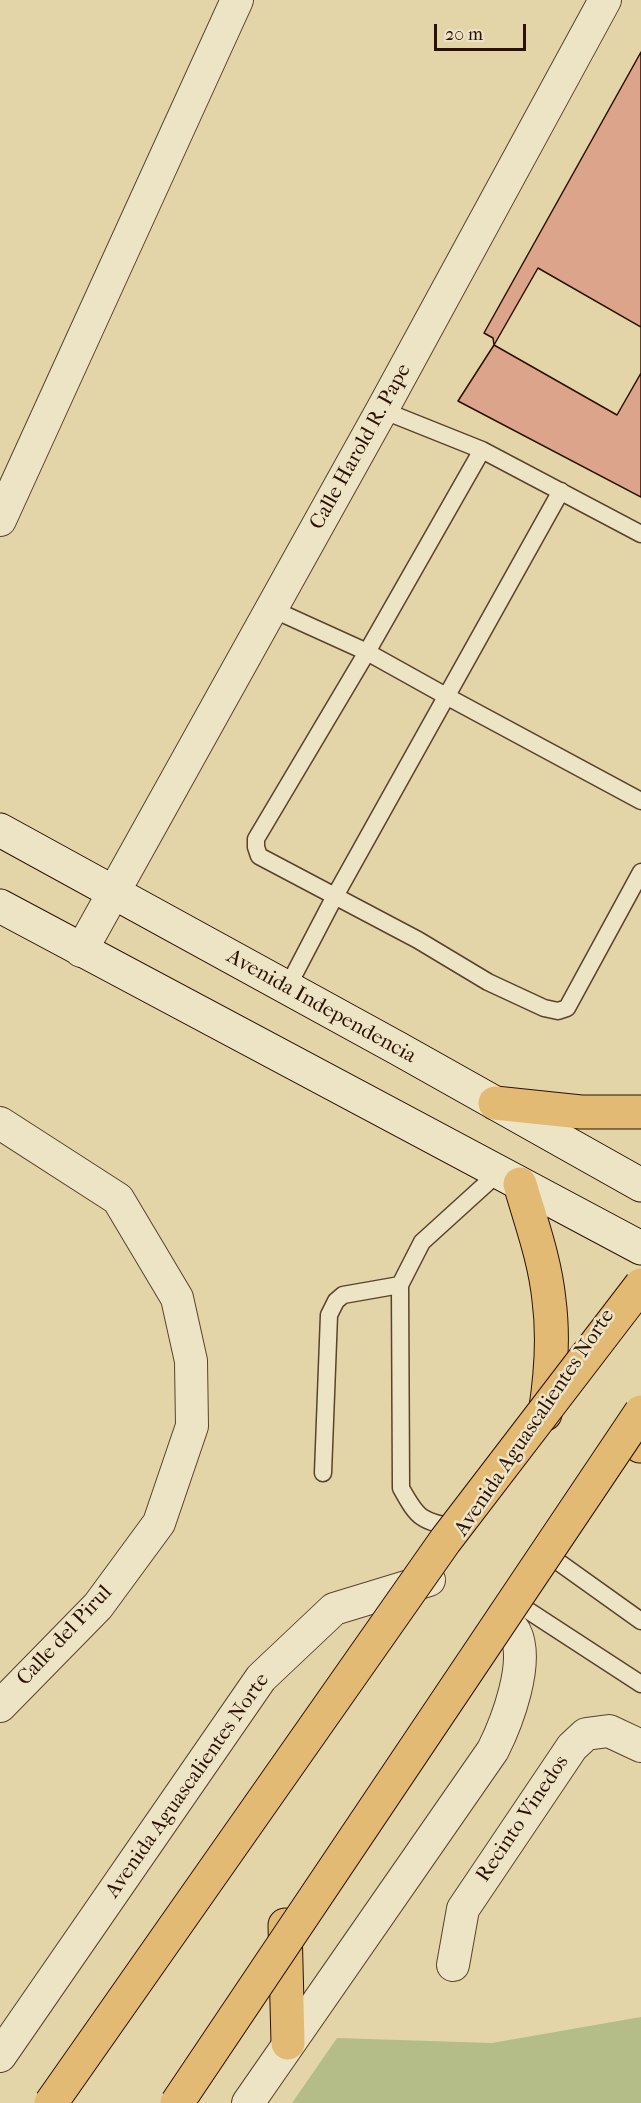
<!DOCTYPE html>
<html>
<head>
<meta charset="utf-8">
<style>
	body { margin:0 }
	#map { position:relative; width:641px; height:2103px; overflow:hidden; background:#e3d5a8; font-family:"IM FELL French Canon",serif }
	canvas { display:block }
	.scale { position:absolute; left:434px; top:24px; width:92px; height:27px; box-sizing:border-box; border:3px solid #2c1103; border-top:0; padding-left:8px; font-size:18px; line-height:21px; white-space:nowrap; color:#2c1103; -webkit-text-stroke:4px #ede4c6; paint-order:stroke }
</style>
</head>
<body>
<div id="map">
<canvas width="641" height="2103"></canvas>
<div class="scale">20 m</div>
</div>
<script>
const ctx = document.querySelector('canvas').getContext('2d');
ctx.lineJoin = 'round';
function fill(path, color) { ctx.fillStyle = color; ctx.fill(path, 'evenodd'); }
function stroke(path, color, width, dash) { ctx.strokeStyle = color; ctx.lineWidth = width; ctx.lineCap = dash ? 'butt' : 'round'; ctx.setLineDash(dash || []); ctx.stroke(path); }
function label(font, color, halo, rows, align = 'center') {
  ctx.font = font + ' "IM FELL French Canon",serif'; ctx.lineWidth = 5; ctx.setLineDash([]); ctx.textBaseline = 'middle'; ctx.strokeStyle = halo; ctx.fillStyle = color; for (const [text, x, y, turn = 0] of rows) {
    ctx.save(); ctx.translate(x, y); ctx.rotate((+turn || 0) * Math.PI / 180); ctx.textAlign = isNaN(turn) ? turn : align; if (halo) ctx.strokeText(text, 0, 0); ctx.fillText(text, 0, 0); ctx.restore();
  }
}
fill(new Path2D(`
	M641 2017V2103H292L337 2038 492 2043Z`), '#b4bd88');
const building = new Path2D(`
	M641 52V497L458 401 494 345 493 338 484 333Z
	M538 268 641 327V373L617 415 494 345Z`);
fill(building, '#dca58b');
stroke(building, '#2c1103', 1.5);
const lane = new Path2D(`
	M382 410 482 450 641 534
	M482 450 367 652 256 839V847L259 856 418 940 488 982 544 1008 558 1011 567 1008 641 872
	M270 608 367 652 446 696 641 801
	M287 988 335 896 561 491
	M323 1473 329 1315 336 1301 343 1295 400 1285
	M459 1528C422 1521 419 1521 401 1488L400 1285 422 1242 498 1173
	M550 1556 641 1621
	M515 1602 641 1684`);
const street = new Path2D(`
	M0 520 237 0
	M81 951 382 410 605 0
	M0 1123 118 1199 177 1298 191 1361 192 1426 159 1523 98 1606 0 1706
	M453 1965 463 1909 572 1747 586 1734 609 1731 641 1746
	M0 2056 261 1678 334 1609 429 1580
	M248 2103 493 1750C507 1722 530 1662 515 1632 512 1627 507 1622 503 1617`);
const secondary = new Path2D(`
	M0 830 399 1049 641 1185
	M0 906 641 1248`);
const primary = new Path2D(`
	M495 1103 581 1112H641
	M520 1184C531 1222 545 1260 549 1300 554 1338 551 1376 545 1414
	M640 1446 641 1444
	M285 1925 288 2043`);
stroke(lane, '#5a422c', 19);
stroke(street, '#5a422c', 34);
stroke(secondary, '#2c1103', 35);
stroke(primary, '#2c1103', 35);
stroke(lane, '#ede4c6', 16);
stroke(street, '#ede4c6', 32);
stroke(secondary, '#ede4c6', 33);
stroke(primary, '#e2ba74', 33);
const primaryBridge = new Path2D(`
	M51 2103 445 1541 641 1285
	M177 2103 641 1412`);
stroke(primaryBridge, '#2c1103', 35, []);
stroke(primaryBridge, '#e2ba74', 33);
label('21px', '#2c1103', '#ede4c6', [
	["Calle Harold R. Pape",361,447,-61],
	["Avenida Independencia",321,1007,29],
	["Avenida Aguascalientes Norte",535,1423,-56],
	["Calle del Pirul",65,1636,-47],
	["Avenida Aguascalientes Norte",188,1786,-55],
	["Recinto Vinedos",523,1819,-56]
]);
</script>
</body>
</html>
